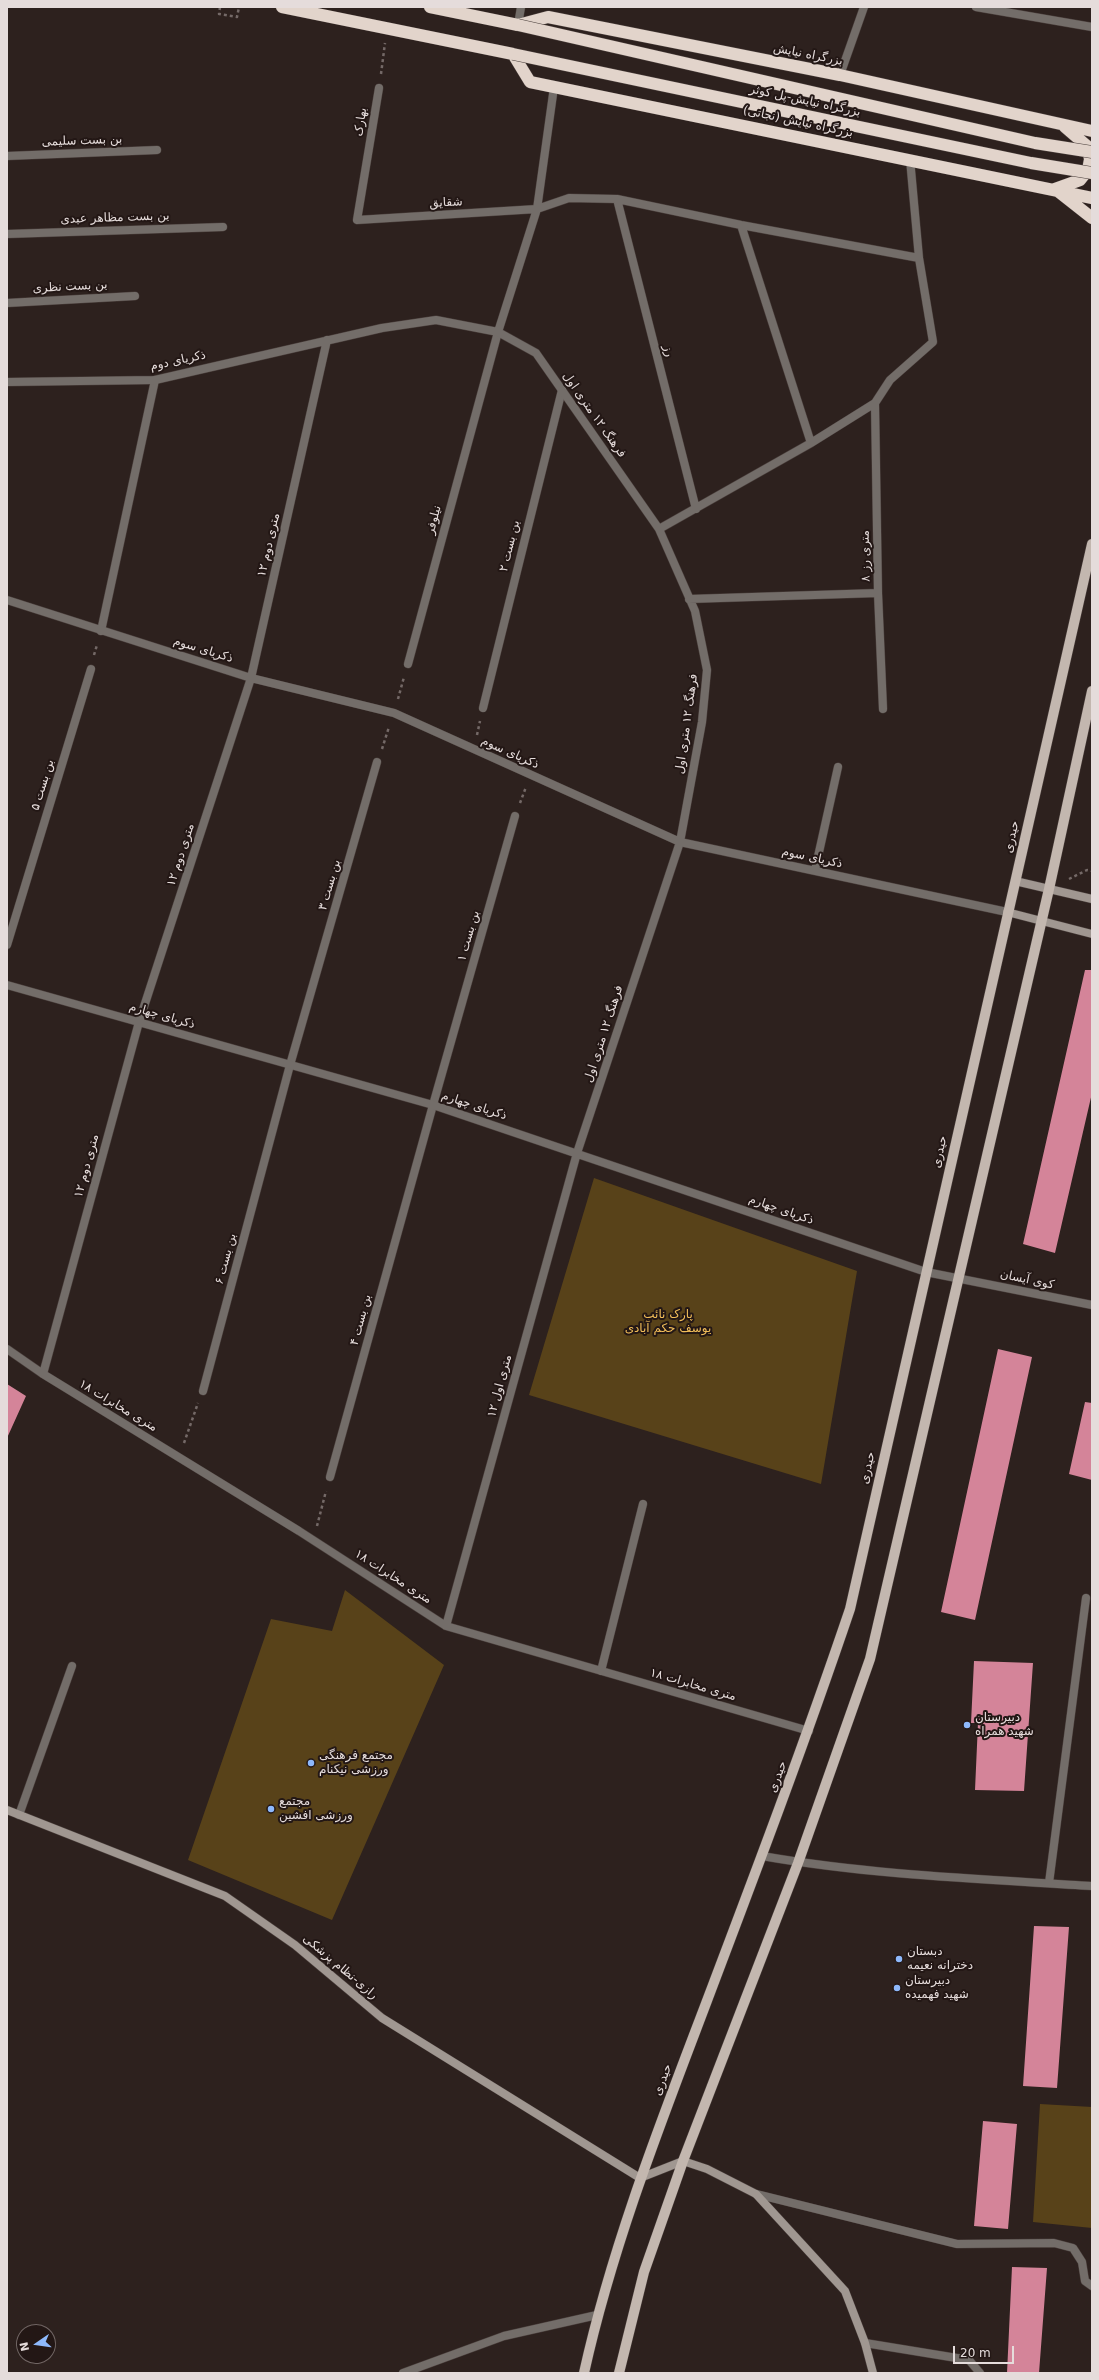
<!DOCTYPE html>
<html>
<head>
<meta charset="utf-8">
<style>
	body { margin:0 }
	#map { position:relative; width:1099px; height:2380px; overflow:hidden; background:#2d211e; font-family:"DejaVu Sans",sans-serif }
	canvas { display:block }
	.frame { position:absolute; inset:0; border:8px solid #e5dcdb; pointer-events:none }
	.north { position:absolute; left:16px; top:2324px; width:40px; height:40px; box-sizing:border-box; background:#231715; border:1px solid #716664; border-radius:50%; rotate:257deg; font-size:11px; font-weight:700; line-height:16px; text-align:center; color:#e5dcdb }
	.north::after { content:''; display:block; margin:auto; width:14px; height:18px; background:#8eb9fc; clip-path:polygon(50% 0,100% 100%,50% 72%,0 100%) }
	.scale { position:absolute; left:953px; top:2346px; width:61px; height:18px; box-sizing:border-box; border:2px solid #e5dcdb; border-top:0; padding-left:5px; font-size:12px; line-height:14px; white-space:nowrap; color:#e5dcdb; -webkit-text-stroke:3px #231715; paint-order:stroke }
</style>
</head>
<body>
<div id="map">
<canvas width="1099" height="2380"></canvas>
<div class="frame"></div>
<div class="north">N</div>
<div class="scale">20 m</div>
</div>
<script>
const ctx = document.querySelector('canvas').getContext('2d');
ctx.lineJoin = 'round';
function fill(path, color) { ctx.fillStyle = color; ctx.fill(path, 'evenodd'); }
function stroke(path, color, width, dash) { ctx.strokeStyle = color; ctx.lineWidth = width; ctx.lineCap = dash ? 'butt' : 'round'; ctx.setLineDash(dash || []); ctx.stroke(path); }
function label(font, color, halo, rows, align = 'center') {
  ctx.font = font + ' "DejaVu Sans",Cairo,sans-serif'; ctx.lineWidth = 4; ctx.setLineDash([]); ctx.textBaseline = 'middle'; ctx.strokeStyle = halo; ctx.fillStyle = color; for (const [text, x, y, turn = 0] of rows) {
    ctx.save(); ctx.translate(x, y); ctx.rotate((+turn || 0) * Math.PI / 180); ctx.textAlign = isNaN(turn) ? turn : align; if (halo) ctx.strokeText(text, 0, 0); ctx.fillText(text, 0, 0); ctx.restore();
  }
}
fill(new Path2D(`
	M594 1178 857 1271 821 1484 529 1395Z
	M345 1590 444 1665 332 1920 188 1860 271 1619 332 1631Z
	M1040 2104 1092 2107V2228L1033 2222Z`), '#584219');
fill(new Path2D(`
	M1085 970H1092V1093L1055 1253 1023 1244Z
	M998 1349 1032 1357 975 1620 941 1612Z
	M7 1384 26 1396 7 1438Z
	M1085 1402 1092 1403V1480L1069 1474Z
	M974 1661 1033 1663 1024 1791 975 1790 978 1723H971Z
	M1034 1926 1069 1927 1057 2088 1023 2086Z
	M983 2121 1017 2124 1008 2229 974 2226Z
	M1012 2267 1047 2268 1039 2373H1007Z`), '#d48499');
const lane = new Path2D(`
	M518 25 521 7
	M101 631 155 380
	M408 664 498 332
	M483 708 562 390
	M7 945 91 669
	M203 1391 290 1065 377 762
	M330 1477 433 1105 515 816
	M19 1815 72 1666`);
const street = new Path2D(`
	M976 7 1092 27
	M840 75 864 7
	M379 88 357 220 537 209 569 198 617 199 741 225 919 258
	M7 156 157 150
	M617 199 696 509
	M741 225 811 443
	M7 234 223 227
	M7 303 135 296
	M498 332 537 209 554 87
	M7 382 155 380 382 328 436 320 498 332 536 353 659 529 695 611 707 670 702 722 680 842 577 1153 446 1626
	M875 403 878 593 883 709
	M659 529 811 443 875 403 890 380 933 342 919 258 910 159
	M689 599 878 593
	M7 600 251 678 394 713 680 842 1007 912
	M815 870 838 767
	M7 985 433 1105 926 1272 1092 1305
	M7 1349 43 1374 299 1531 446 1626 809 1731
	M43 1374 139 1022 251 678 327 340
	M601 1671 643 1504
	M762 1856C871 1875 982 1879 1092 1886
	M1049 1883 1086 1598
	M756 2194 957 2244 1054 2243 1073 2248 1082 2262 1085 2281 1092 2286
	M865 2343 969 2360 980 2373
	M403 2373 504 2336 597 2315`);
const secondary = new Path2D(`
	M1015 881 1092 899
	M1007 912 1092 934
	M7 1810 225 1896 295 1945 382 2018 640 2178 683 2161 707 2169 756 2194 845 2291 865 2343 873 2373`);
const primary = new Path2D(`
	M584 2373C612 2247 659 2127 705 2006 755 1874 805 1742 850 1609L1092 544
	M619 2373 644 2272 683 2161 798 1863 870 1659 1049 889 1092 691`);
const highway = new Path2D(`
	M282 7 513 54 530 82 1092 198
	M430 7 518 25 548 17 840 75 1092 131
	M1055 189 1080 180 1088 170 1090 159 1087 146 1065 127
	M1059 192 1092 218`);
stroke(lane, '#4a3f3c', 9);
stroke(street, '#4a3f3c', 9);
stroke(secondary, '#4a3f3c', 9);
stroke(primary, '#4a3f3c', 11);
stroke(highway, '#4a3f3c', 13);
stroke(new Path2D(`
	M220 7 219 14 237 17 239 7
	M381 74 385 43
	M94 655 97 645
	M398 699 404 677
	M477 735 480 721
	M382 749 389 727
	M520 803 526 787
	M1069 879 1087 870 1092 871
	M184 1443 198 1403
	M317 1526 326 1491`), '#746967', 2.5, [3, 3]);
stroke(lane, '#736d69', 8);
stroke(street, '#736d69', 8);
stroke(secondary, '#a09791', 8);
stroke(primary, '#c3b7af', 10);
stroke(highway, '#e2d4cb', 12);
const highwayBridge = new Path2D(`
	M518 25 1035 143 1092 152
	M513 54 1031 163 1092 173`);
stroke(highwayBridge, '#4a3f3c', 13, []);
stroke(highwayBridge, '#e2d4cb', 12);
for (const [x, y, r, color] of [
	[967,1725,4,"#8eb9fc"],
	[311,1763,4,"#8eb9fc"],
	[271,1809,4,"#8eb9fc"],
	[899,1959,4,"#8eb9fc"],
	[897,1988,4,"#8eb9fc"]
]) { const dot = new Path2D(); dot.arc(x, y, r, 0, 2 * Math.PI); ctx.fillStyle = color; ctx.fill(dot); stroke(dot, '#231715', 1.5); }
label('12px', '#e5dcdb', '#231715', [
	["بزرگراه نیایش",808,55,11],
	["بزرگراه نیایش-پل کوثر",805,101,12],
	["بهارک",361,122,-81],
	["بزرگراه نیایش (نجاتی)",798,122,12],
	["بن بست سلیمی",82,141,-2],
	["شقایق",446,203,-3],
	["بن بست مظاهر عبدی",115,218,-2],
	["بن بست نظری",70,287,-3],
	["رز",668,351,76],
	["ذکریای دوم",178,361,-12],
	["فرهنگ ۱۲ متری اول",594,415,55],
	["نیلوفر",434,520,-75],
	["۱۲ متری دوم",269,545,-77],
	["بن بست ۲",510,546,-76],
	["۸ متری رز",866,556,-91],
	["ذکریای سوم",203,650,17],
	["فرهنگ ۱۲ متری اول",687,724,-82],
	["ذکریای سوم",510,753,24],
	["بن بست ۵",43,785,-73],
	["حیدری",1012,837,-77],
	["۱۲ متری دوم",181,855,-72],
	["ذکریای سوم",812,858,12],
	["بن بست ۳",330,885,-74],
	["بن بست ۱",469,936,-74],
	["ذکریای چهارم",162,1016,16],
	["فرهنگ ۱۲ متری اول",604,1034,-72],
	["ذکریای چهارم",474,1106,18],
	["حیدری",940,1152,-77],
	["۱۲ متری دوم",87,1166,-75],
	["ذکریای چهارم",781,1210,19],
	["بن بست ۶",226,1259,-75],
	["کوی آیسان",1027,1280,12],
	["بن بست ۴",361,1320,-75],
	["۱۲ متری اول",500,1386,-75],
	["۱۸ متری مخابرات",118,1406,31],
	["حیدری",868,1468,-77],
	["۱۸ متری مخابرات",393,1577,33],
	["۱۸ متری مخابرات",693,1685,16],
	["حیدری",778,1777,-70],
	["رازی-نظام پزشکی",340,1967,40],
	["حیدری",663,2080,-69]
]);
label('12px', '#f1bd59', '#231715', [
	["پارک نائب",668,1315],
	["یوسف حکم آبادی",668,1329]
]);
label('12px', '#e5dcdb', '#231715', [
	["دبیرستان",975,1718],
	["شهید همراه",975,1732],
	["مجتمع فرهنگی",319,1756],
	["ورزشی نیکنام",319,1770],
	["مجتمع",279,1802],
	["ورزشی افشین",279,1816],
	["دبستان",907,1952],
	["دخترانه نعیمه",907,1966],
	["دبیرستان",905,1981],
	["شهید فهمیده",905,1995]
], 'left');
</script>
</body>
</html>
